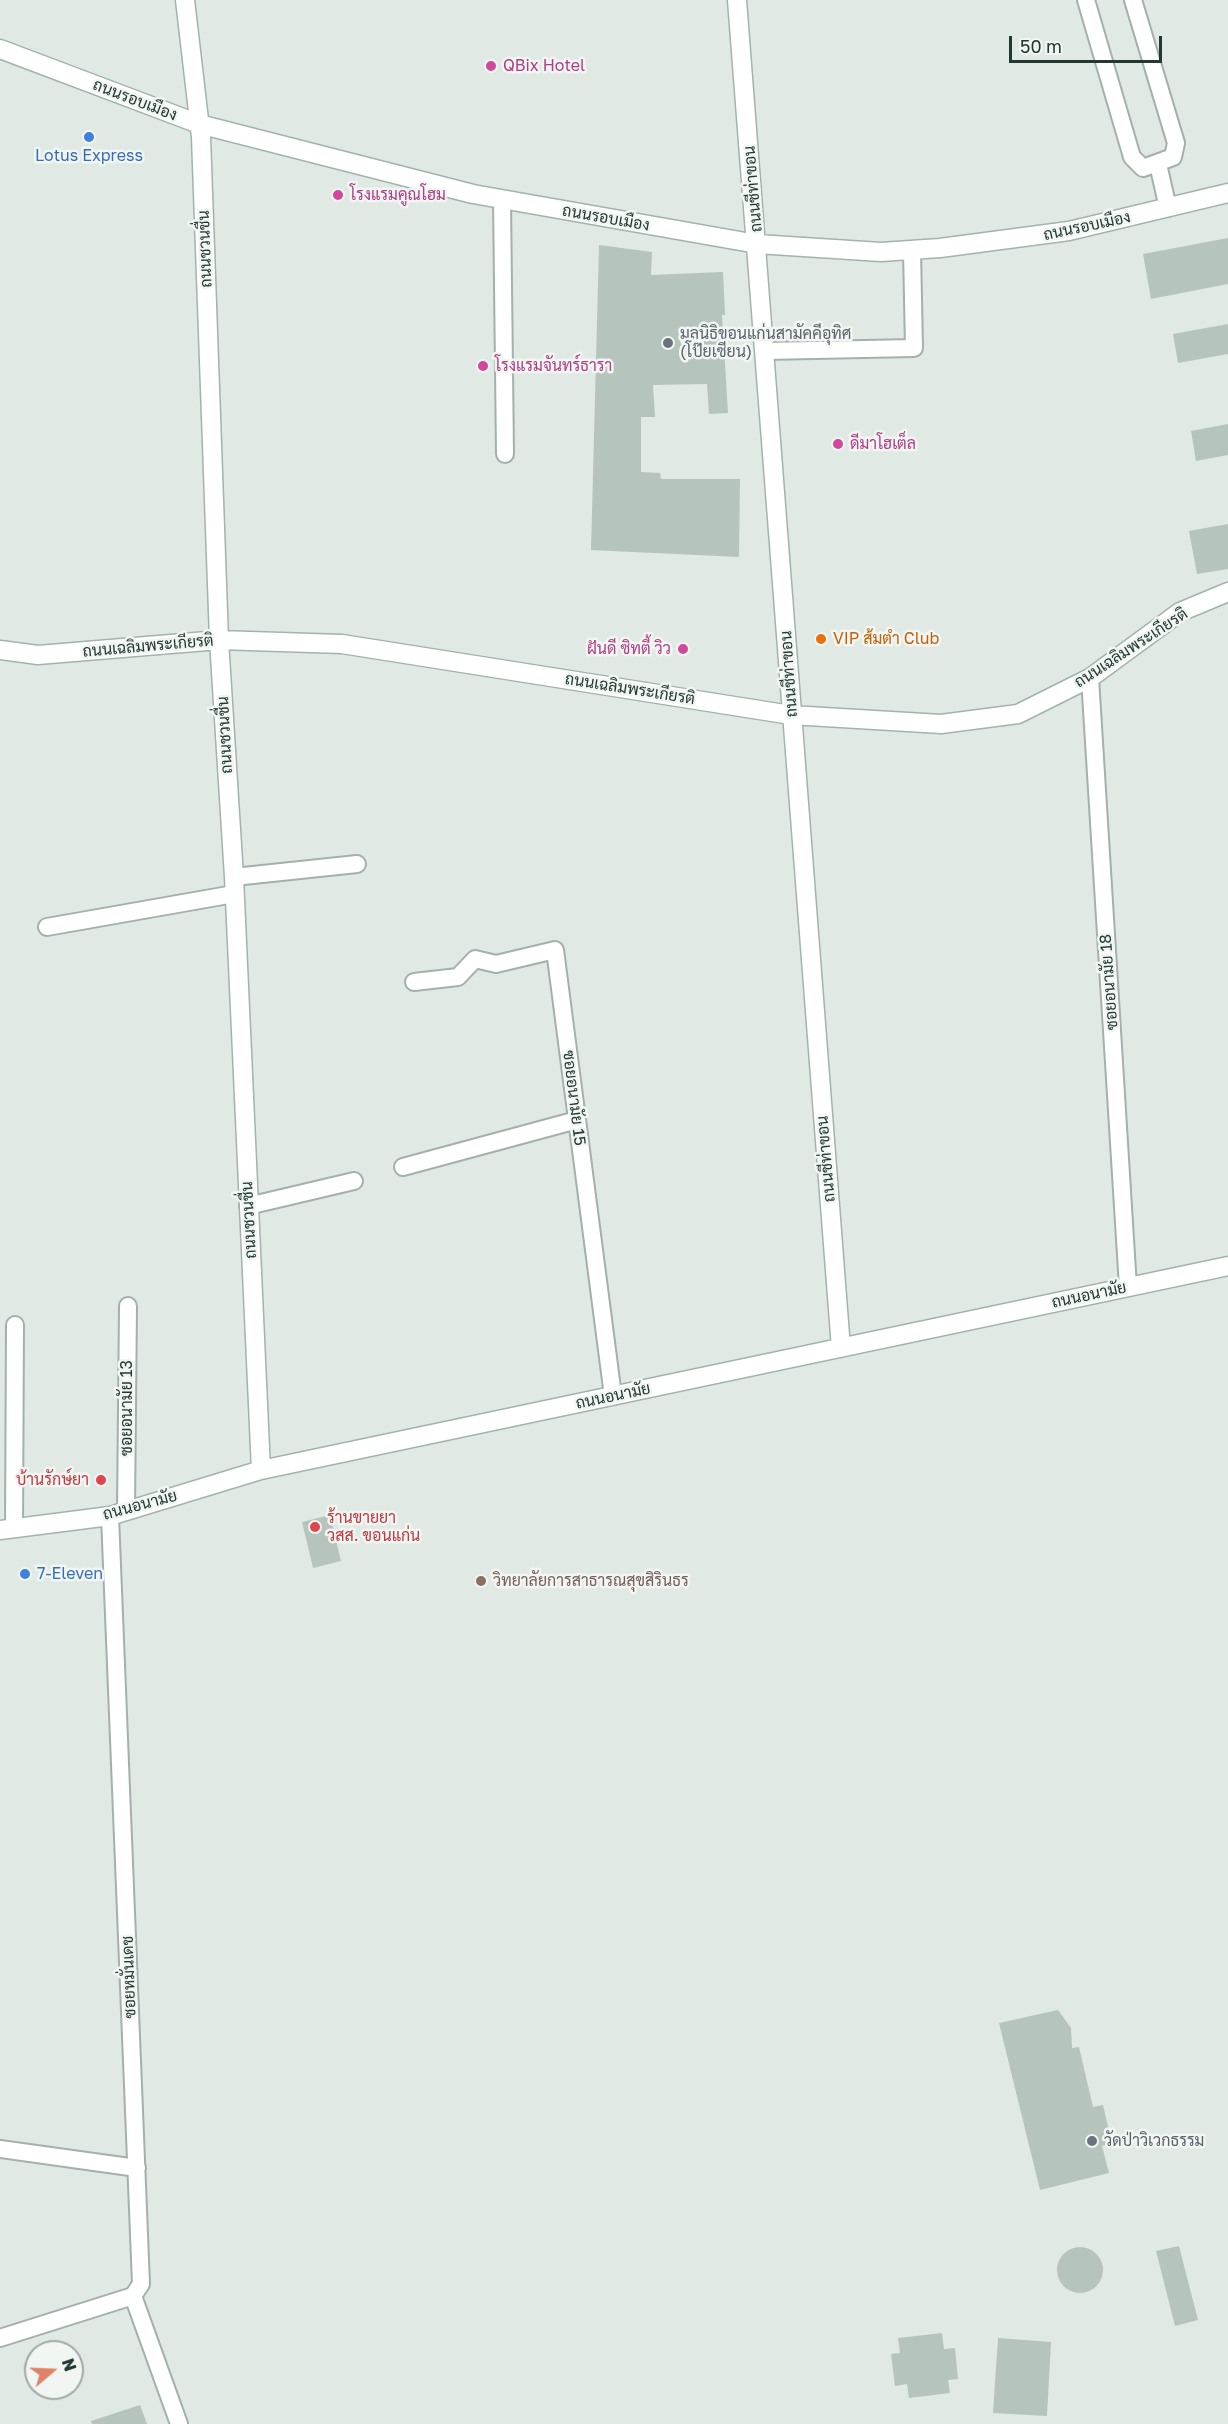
<!DOCTYPE html>
<html>
<head>
<meta charset="utf-8">
<style>
	body { margin:0 }
	#map { position:relative; width:1228px; height:2424px; overflow:hidden; background:#e1e9e5; font-family:"Golos Text",sans-serif }
	canvas { display:block }
	.north { position:absolute; left:24px; top:2340px; width:60px; height:60px; box-sizing:border-box; background:#f1f6f3; border:2px solid #9faaa6; border-radius:50%; rotate:71deg; font-size:16px; font-weight:700; line-height:24px; text-align:center; color:#233832 }
	.north::after { content:''; display:block; margin:auto; width:21px; height:27px; background:#e08268; clip-path:polygon(50% 0,100% 100%,50% 72%,0 100%) }
	.scale { position:absolute; left:1009px; top:36px; width:153px; height:27px; box-sizing:border-box; border:3px solid #233832; border-top:0; padding-left:8px; font-size:18px; line-height:21px; white-space:nowrap; color:#233832; -webkit-text-stroke:4px #f1f6f3; paint-order:stroke }
</style>
</head>
<body>
<div id="map">
<canvas width="1228" height="2424"></canvas>
<div class="north">N</div>
<div class="scale">50 m</div>
</div>
<script>
const ctx = document.querySelector('canvas').getContext('2d');
ctx.lineJoin = 'round';
function fill(path, color) { ctx.fillStyle = color; ctx.fill(path, 'evenodd'); }
function stroke(path, color, width, dash) { ctx.strokeStyle = color; ctx.lineWidth = width; ctx.lineCap = dash ? 'butt' : 'round'; ctx.setLineDash(dash || []); ctx.stroke(path); }
function label(font, color, halo, rows, align = 'center') {
  ctx.font = font + ' "Golos Text",Sarabun,sans-serif'; ctx.lineWidth = 5; ctx.setLineDash([]); ctx.textBaseline = 'middle'; ctx.strokeStyle = halo; ctx.fillStyle = color; for (const [text, x, y, turn = 0] of rows) {
    ctx.save(); ctx.translate(x, y); ctx.rotate((+turn || 0) * Math.PI / 180); ctx.textAlign = isNaN(turn) ? turn : align; if (halo) ctx.strokeText(text, 0, 0); ctx.fillText(text, 0, 0); ctx.restore();
  }
}
fill(new Path2D(`
	M1228 238V284L1151 299 1143 254Z
	M599 245 652 252 651 275 723 272 725 315H722L728 413 709 414 707 384 653 385 655 417H641V472L660 473 661 479H740L739 557 591 550Z
	M1228 324V354L1178 363 1173 334Z
	M1228 424V455L1196 461 1191 431Z
	M1228 524V569L1197 574 1189 531Z
	M330 1515 341 1561 313 1568 302 1522Z
	M1058 2010 1071 2028 1072 2048 1079 2047 1093 2107 1103 2105 1112 2143 1102 2146 1109 2173 1040 2190 999 2023Z
	M1179 2246 1198 2320 1175 2326 1156 2251Z
	M1057 2270a23 23 0 1 1 46 0a23 23 0 1 1-46 0Z
	M942 2333 944 2349 955 2348 958 2379 948 2380 950 2393 909 2398 907 2384 895 2386 891 2354 900 2353 898 2338Z
	M998 2338 1051 2342 1047 2416 993 2413Z
	M140 2405 147 2424H92L91 2421Z`), '#b6c4be');
const street = new Path2D(`
	M1086 0 1132 157 1143 168 1173 157 1176 143 1133 0
	M1158 164 1168 208
	M502 200 505 454
	M765 351 914 348 912 250
	M1090 678 1128 1287
	M234 877 357 864
	M47 927 234 894
	M414 982 458 977 475 959 496 964 555 950 613 1396
	M403 1167 577 1120
	M248 1206 354 1181
	M126 1511 128 1306
	M14 1528 15 1325
	M0 2149 137 2168
	M133 2296 179 2424
	M0 2338 133 2296 141 2284 110 1516`);
const secondary = new Path2D(`
	M185 0 201 137 219 640 234 877 261 1470
	M737 0 841 1348
	M0 49 199 124 473 194 757 244 881 252 940 248 1069 231 1228 193
	M0 650 38 655 219 640 342 644 791 715 941 724 1018 714 1090 678 1180 612 1228 592
	M0 1530 110 1516 261 1470 1228 1266`);
stroke(street, '#a4b0ac', 20);
stroke(secondary, '#a1b4ac', 21);
stroke(street, '#fff', 16);
stroke(secondary, '#fff', 18);
for (const [x, y, r, color] of [
	[491,66,6,"#d1479c"],
	[89,137,6,"#3f7fe0"],
	[338,195,6,"#d1479c"],
	[668,343,6,"#6b7280"],
	[483,366,6,"#d1479c"],
	[838,444,6,"#d1479c"],
	[821,639,6,"#e8710a"],
	[683,649,6,"#d1479c"],
	[101,1480,6,"#e0444e"],
	[315,1527,6,"#e0444e"],
	[25,1574,6,"#3f7fe0"],
	[481,1581,6,"#8d6e63"],
	[1092,2141,6,"#6b7280"]
]) { const dot = new Path2D(); dot.arc(x, y, r, 0, 2 * Math.PI); ctx.fillStyle = color; ctx.fill(dot); stroke(dot, '#f1f6f3', 2); }
label('16px', '#b23c85', '#f1f6f3', [
	["QBix Hotel",503,66],
	["โรงแรมคูณโฮม",350,195],
	["โรงแรมจันทร์ธารา",495,366],
	["ดีมาโฮเต็ล",850,444],
	["ฝันดี ซิทตี้ วิว",671,649,"right"]
], 'left');
label('16px', '#233832', '#f1f6f3', [
	["ถนนรอบเมือง",135,100,21],
	["ถนนชีท่าขอน",753,189,-95],
	["ถนนรอบเมือง",606,218,10],
	["ถนนรอบเมือง",1087,226,-12],
	["ถนนชวนชื่น",205,249,-92],
	["ถนนเฉลิมพระเกียรติ",148,646,-5],
	["ถนนเฉลิมพระเกียรติ",1131,648,-33],
	["ถนนชีท่าขอน",789,674,-94],
	["ถนนเฉลิมพระเกียรติ",630,689,9],
	["ถนนชวนชื่น",225,735,-93],
	["ซอยอนามัย 18",1109,982,-94],
	["ซอยอนามัย 15",574,1098,83],
	["ถนนชีท่าขอน",826,1159,-95],
	["ถนนชวนชื่น",249,1220,-93],
	["ถนนอนามัย",1089,1295,-12],
	["ถนนอนามัย",613,1396,-12],
	["ซอยอนามัย 13",127,1408,-90],
	["ถนนอนามัย",140,1505,-15],
	["ซอยหมั่นเดช",129,1977,-92]
]);
label('16px', '#366cbe', '#f1f6f3', [
	["Lotus Express",89,156],
	["7-Eleven",37,1574,"left"]
]);
label('16px', '#5b616d', '#f1f6f3', [
	["มูลนิธิขอนแก่นสามัคคีอุทิศ",680,334],
	["(โป๊ยเซียน)",680,352],
	["วัดป่าวิเวกธรรม",1104,2141]
], 'left');
label('16px', '#c56008', '#f1f6f3', [
	["VIP ส้มตำ Club",833,639]
], 'left');
label('16px', '#be3a42', '#f1f6f3', [
	["บ้านรักษ์ยา",89,1480],
	["ร้านขายยา",327,1518,"left"],
	["วสส. ขอนแก่น",327,1536,"left"]
], 'right');
label('16px', '#785e54', '#f1f6f3', [
	["วิทยาลัยการสาธารณสุขสิรินธร",493,1581]
], 'left');
</script>
</body>
</html>
